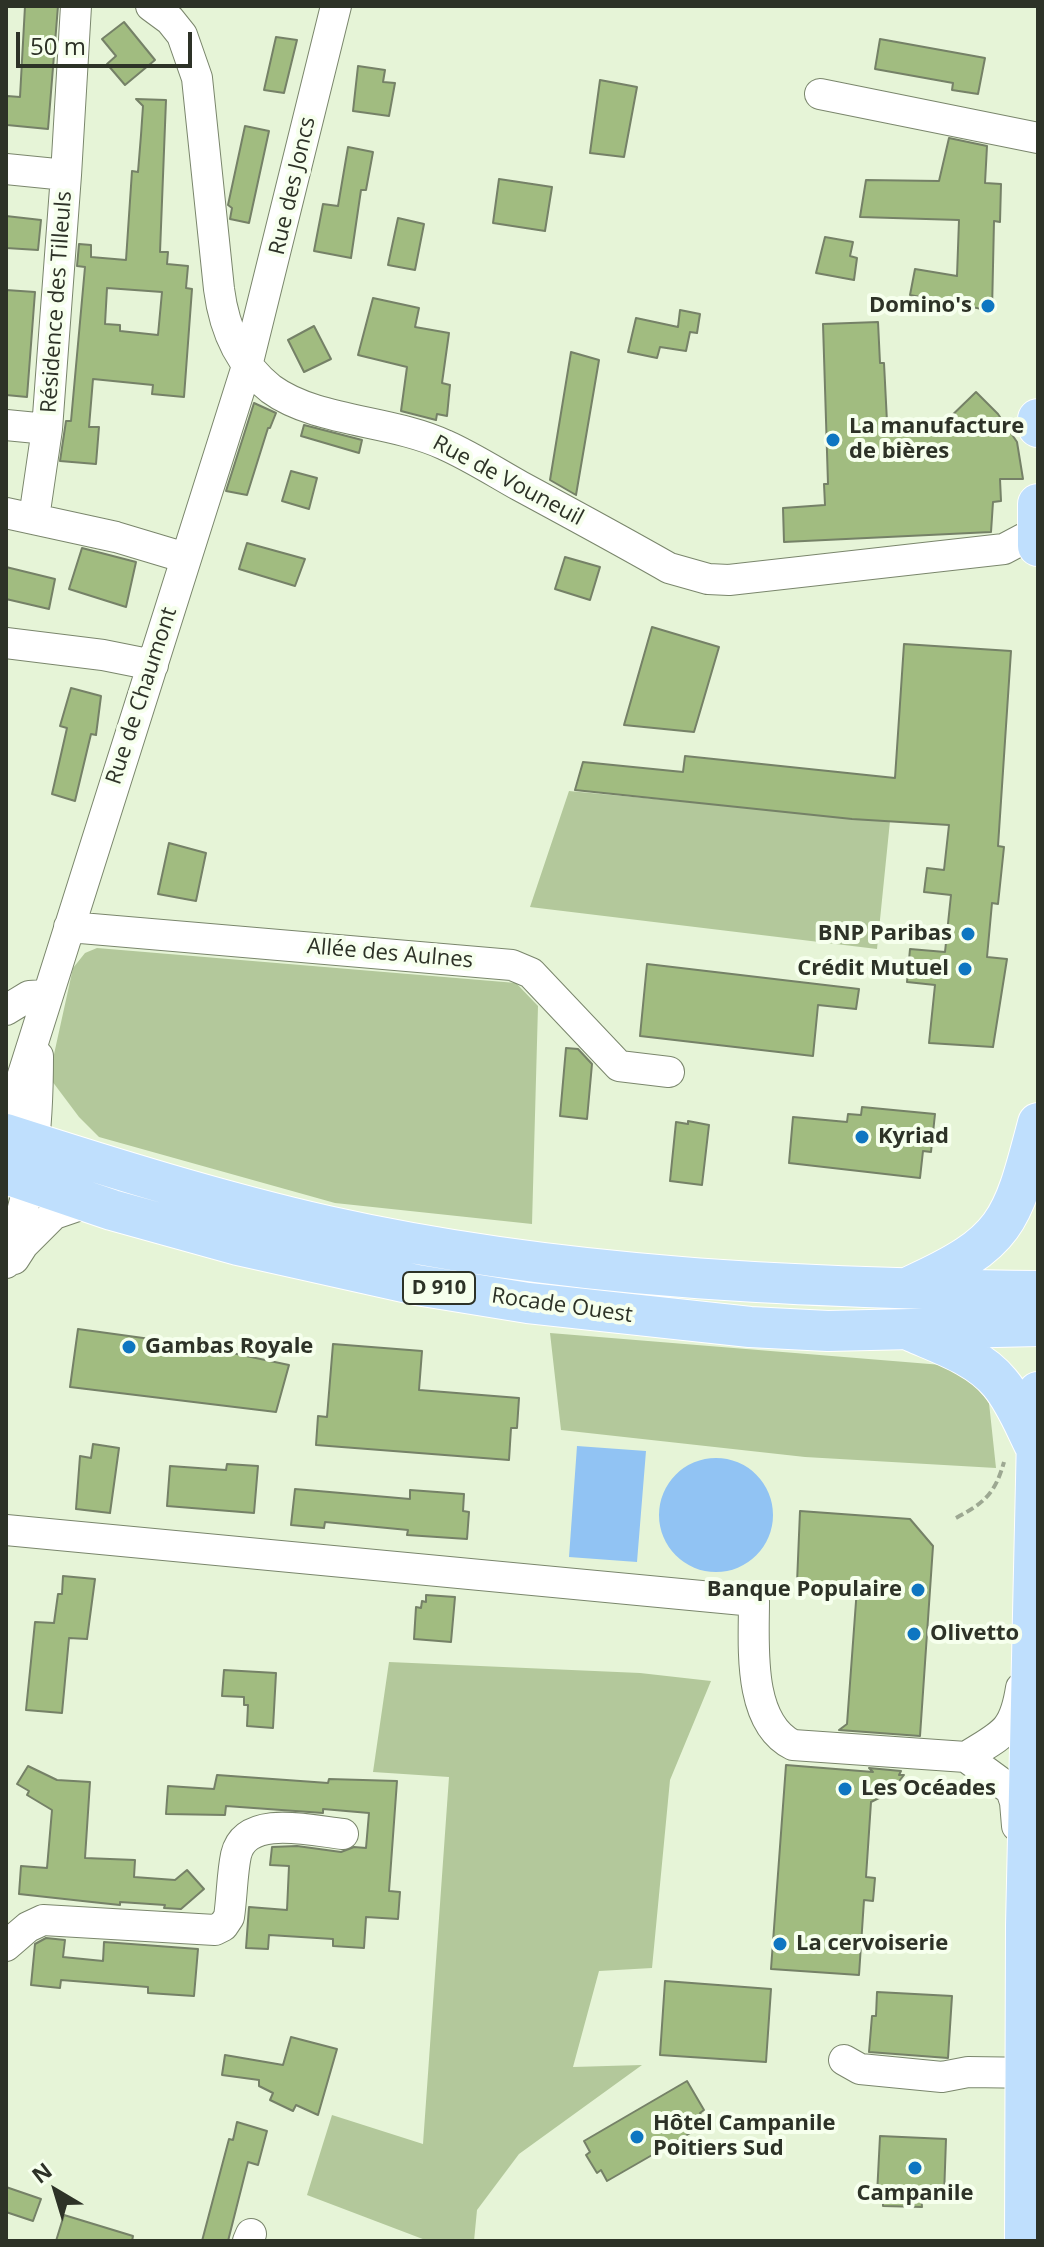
<!DOCTYPE html>
<html>
<head>
<meta charset="utf-8">
<style>
	body { margin:0 }
	#map { position:relative; width:1044px; height:2247px; overflow:hidden; background:#e6f4d7; font-family:"Open Sans",sans-serif }
	canvas { display:block }
	.frame { position:absolute; inset:0; border:8px solid #2d3227; pointer-events:none }
	.north { position:absolute; left:16px; top:2151px; width:80px; height:80px; -webkit-text-stroke:6px #f6ffed; paint-order:stroke; rotate:322deg; font-size:22px; font-weight:700; line-height:32px; text-align:center; color:#2d3227 }
	.north::after { content:''; display:block; margin:auto; width:28px; height:36px; background:#2d3227; clip-path:polygon(50% 0,100% 100%,50% 72%,0 100%) }
	.scale { position:absolute; left:16px; top:32px; width:176px; height:36px; box-sizing:border-box; border:4px solid #2d3227; border-top:0; padding-left:10px; font-size:24px; line-height:28px; white-space:nowrap; color:#2d3227; -webkit-text-stroke:6px #f6ffed; paint-order:stroke }
</style>
</head>
<body>
<div id="map">
<canvas width="1044" height="2247"></canvas>
<div class="frame"></div>
<div class="north">N</div>
<div class="scale">50 m</div>
</div>
<script>
const ctx = document.querySelector('canvas').getContext('2d');
ctx.lineJoin = 'round';
function fill(path, color) { ctx.fillStyle = color; ctx.fill(path, 'evenodd'); }
function stroke(path, color, width, dash) { ctx.strokeStyle = color; ctx.lineWidth = width; ctx.lineCap = dash ? 'butt' : 'round'; ctx.setLineDash(dash || []); ctx.stroke(path); }
function label(font, color, halo, rows, align = 'center') {
  ctx.font = font + ' "Open Sans",sans-serif'; ctx.lineWidth = 8; ctx.setLineDash([]); ctx.textBaseline = 'middle'; ctx.strokeStyle = halo; ctx.fillStyle = color; for (const [text, x, y, turn = 0] of rows) {
    ctx.save(); ctx.translate(x, y); ctx.rotate((+turn || 0) * Math.PI / 180); ctx.textAlign = isNaN(turn) ? turn : align; if (halo) ctx.strokeText(text, 0, 0); ctx.fillText(text, 0, 0); ctx.restore();
  }
}
fill(new Path2D(`
	M569 791 890 821 877 949 530 907Z
	M97 948 516 983 538 1006 532 1224 335 1203 99 1137 79 1117 49 1077 73 968 85 953Z
	M550 1333 942 1365 972 1379 989 1403 996 1468 805 1457 561 1430Z
	M389 1662 640 1673 711 1681 670 1780 652 1968 599 1971 573 2067 642 2065 519 2154 477 2210 474 2241H428L307 2195 332 2115 423 2144 449 1777 373 1772Z`), '#b3c89b');
fill(new Path2D(`
	M577 1446 646 1451 637 1562 569 1557Z
	M659 1515a57 57 0 1 1 114 0a57 57 0 1 1-114 0Z`), '#91c3f3');
const building = new Path2D(`
	M25 6H58L48 129 7 125V96L20 97Z
	M124 22 155 60 125 85 107 64 116 56 102 39Z
	M276 37 297 40 284 93 264 90Z
	M880 39 985 58 978 94 952 90 953 83 875 69Z
	M358 66 385 70 383 82 395 83 389 116 353 111Z
	M600 80 637 87 624 157 590 153Z
	M136 99 166 100 160 252H168L167 264 188 266 186 288 192 289 184 397 152 394 153 385 93 379 89 427H99L96 464 60 461 66 421H71L85 267 77 266 79 244 91 245V257L126 260 132 171 138 172 141 135 143 106ZM107 288 162 292 158 335 120 331V325L105 324Z
	M245 126 269 131 249 223 230 219 232 208 228 205Z
	M949 138 987 146 985 183 1001 184 1000 222 994 221 992 311 910 295 915 269 957 276 959 220 860 217 866 180 939 181Z
	M348 147 373 152 366 190H361L351 258 314 251 323 204 338 206Z
	M499 179 552 187 545 231 493 223Z
	M6 216 41 220 38 250 6 248Z
	M398 218 424 224 415 270 388 265Z
	M825 237 853 242 850 256 857 258 854 280 816 273Z
	M6 290 35 292 27 397 6 395Z
	M373 298 419 308 415 327 449 333 442 383 450 385 447 416 437 414 436 420 401 411 407 367 358 355Z
	M680 310 700 314 697 333 690 332 686 351 660 347 657 358 628 352 636 318 678 327Z
	M878 322 880 363H884L887 422 941 426 976 392 998 414 1017 442 1023 479H1000L1001 501 993 502 991 532 784 542 783 508 825 505 824 484H828L823 324Z
	M314 326 331 359 304 372 288 340Z
	M571 352 599 360 576 495 550 480Z
	M254 403 276 413 270 428H268L247 495 226 491Z
	M304 425 362 440 359 453 301 436Z
	M291 471 317 478 309 509 282 501Z
	M247 543 305 559 295 586 239 569Z
	M82 548 136 562 126 607 69 589Z
	M565 557 600 567 590 600 555 589Z
	M6 567 55 579 49 609 6 599Z
	M652 627 719 647 694 732 624 725Z
	M904 644 1011 651 998 846 1004 847 998 904 992 903 987 957 1007 959 993 1047 929 1043 935 985 907 982 910 949 945 952 951 895 924 892 927 868 944 870 949 825 852 819 575 790 583 762 683 772 685 756 895 778Z
	M71 688 101 696 96 735 91 734 75 801 52 794 67 728 60 726Z
	M169 843 206 853 196 901 158 894Z
	M647 964 859 989 856 1009 818 1005 813 1056 640 1036Z
	M566 1048 578 1049 592 1064 587 1119 560 1116Z
	M862 1107 935 1114 931 1152 923 1151 920 1178 789 1163 793 1117 847 1122 848 1114 861 1115Z
	M688 1121 709 1125 702 1185 670 1181 676 1122 688 1124Z
	M78 1329 194 1345 289 1365 276 1412 70 1387Z
	M333 1344 422 1351 419 1390 519 1398 517 1428H511L509 1460 316 1445 318 1416 327 1417Z
	M93 1444 119 1448 110 1513 76 1509 80 1456 91 1458Z
	M227 1464 258 1466 254 1513 167 1506 170 1466 226 1470Z
	M295 1489 410 1499V1490L464 1494 463 1511 469 1512 467 1539 407 1535 408 1530 325 1522 324 1528 291 1525Z
	M800 1511 910 1519 933 1546 920 1736 839 1730 847 1724 857 1588 797 1583Z
	M63 1576 95 1579 87 1639 69 1638 62 1713 26 1710 35 1622 54 1623 58 1594H62Z
	M426 1595 455 1597 451 1642 414 1639 416 1607 421 1608 422 1601 426 1602Z
	M224 1670 276 1673 273 1728 247 1726 248 1705H244V1697L222 1696Z
	M786 1765 873 1772 869 1768 901 1771 899 1775H904L896 1785 892 1796 889 1793 871 1802 866 1877 875 1878 873 1901 864 1900 859 1975 771 1969Z
	M28 1766 57 1780 90 1782 85 1858 135 1860 134 1877 175 1880 187 1870 204 1889 181 1909 164 1908 165 1905 120 1902V1905L101 1903 19 1894 21 1866 47 1868 52 1810 27 1795 29 1791 17 1784Z
	M217 1775 328 1783 329 1779 397 1781 389 1891 400 1892 398 1919 366 1917 364 1948 333 1946V1939L269 1935 268 1949 246 1948 249 1907 287 1910 289 1866 270 1865 272 1847 297 1846 341 1852 354 1847 366 1848 369 1813 323 1809V1813L226 1806 225 1815 166 1814 168 1786 214 1789Z
	M46 1938 65 1940 63 1957 103 1961 104 1942 198 1949 194 1996 148 1993V1987L61 1980 60 1988 31 1985 35 1944Z
	M665 1981 771 1989 766 2062 660 2055Z
	M877 1992 952 1996 948 2058 869 2052 872 2016H876Z
	M291 2037 337 2049 318 2115 296 2105 293 2111 270 2100 273 2093 259 2086V2080L222 2075 225 2055 283 2065Z
	M687 2081 704 2110 700 2113 706 2124 607 2181 601 2170 597 2173 586 2155 590 2152 584 2141Z
	M237 2122 267 2131 258 2165 248 2162 228 2241H202L229 2139 233 2140Z
	M880 2136 946 2139 944 2196H921L922 2207 883 2206V2195H877Z
	M6 2187 41 2199 33 2221 6 2212Z
	M64 2215 133 2236 132 2241H56Z`);
fill(building, '#a1bc80');
stroke(building, '#758167', 2);
const minor = new Path2D(`
	M151 6 170 20 182 35 197 78 219 289C224 328 239 364 271 389 316 422 392 420 445 445 470 456 495 472 520 486 570 513 620 540 669 568L708 579 729 580 1004 549 1038 531
	M820 94 1038 138
	M6 169 66 175 76 6
	M6 425 47 429 66 175
	M6 513 116 537 186 558
	M34 518 47 429
	M6 643 103 655 153 665
	M69 927 512 965 531 973 619 1066 669 1072
	M6 1010 29 996 46 995
	M6 1128 247 366 336 6
	M14 1259 23 1245 54 1214 89 1202
	M6 1263C32 1197 38 1127 38 1056
	M6 1530 754 1601C754 1644 747 1722 793 1745L966 1757 1011 1790 1015 1802 1017 1826
	M966 1757C1002 1734 1014 1733 1021 1688
	M6 1946 28 1927 43 1920 215 1930 223 1926 229 1917C232 1897 232 1874 236 1855 246 1813 313 1831 343 1834
	M844 2060 860 2069 942 2077 968 2072 1038 2073
	M248 2241 251 2234`);
const major = new Path2D(`
	M1038 419V427
	M1038 504V546
	M6 1134C112 1168 218 1201 327 1226 560 1278 800 1288 1038 1291
	M6 1174 112 1210 238 1245 417 1285 528 1303 750 1327 828 1331 1038 1326
	M911 1286C1008 1242 1012 1222 1038 1123
	M913 1332C943 1345 979 1357 1000 1383 1015 1401 1024 1424 1034 1444
	M1025 2241 1026 1926 1038 1392`);
stroke(minor, '#7a866c', 32);
stroke(major, '#fff', 42);
stroke(new Path2D(`
	M956 1518C984 1503 995 1494 1004 1462`), '#9da892', 4, [8, 4]);
stroke(minor, '#fff', 30);
stroke(major, '#bfdffd', 40);
for (const [x, y, r, color] of [
	[988,306,8,"#0e76c1"],
	[833,440,8,"#0e76c1"],
	[968,934,8,"#0e76c1"],
	[965,969,8,"#0e76c1"],
	[862,1137,8,"#0e76c1"],
	[129,1347,8,"#0e76c1"],
	[918,1590,8,"#0e76c1"],
	[914,1634,8,"#0e76c1"],
	[845,1789,8,"#0e76c1"],
	[780,1944,8,"#0e76c1"],
	[637,2137,8,"#0e76c1"],
	[915,2168,8,"#0e76c1"]
]) { const dot = new Path2D(); dot.arc(x, y, r, 0, 2 * Math.PI); ctx.fillStyle = color; ctx.fill(dot); stroke(dot, '#f6ffed', 3); }
for (const [x, y, w] of [
	[439,1288,72]
]) { const box = new Path2D(); box.roundRect(x - w / 2, y - 16, w, 32, 6); ctx.fillStyle = '#f6ffed'; ctx.fill(box); stroke(box, '#2d3227', 2); }
label('bold 20px', '#2d3227', null, [
	["D 910",439,1288]
]);
label('22px', '#2d3227', '#f6ffed', [
	["Rue des Joncs",293,186,-77],
	["Résidence des Tilleuls",57,302,-86],
	["Rue de Vouneuil",508,481,28],
	["Rue de Chaumont",142,696,-72],
	["Allée des Aulnes",390,954,5],
	["Rocade Ouest",562,1306,8]
]);
label('bold 22px', '#2d3227', '#f6ffed', [
	["Domino's",972,306,"right"],
	["La manufacture",849,427],
	["de bières",849,452],
	["BNP Paribas",952,934,"right"],
	["Crédit Mutuel",949,969,"right"],
	["Kyriad",878,1137],
	["Gambas Royale",145,1347],
	["Banque Populaire",902,1590,"right"],
	["Olivetto",930,1634],
	["Les Océades",861,1789],
	["La cervoiserie",796,1944],
	["Hôtel Campanile",653,2124],
	["Poitiers Sud",653,2149],
	["Campanile",915,2194,"center"]
], 'left');
</script>
</body>
</html>
